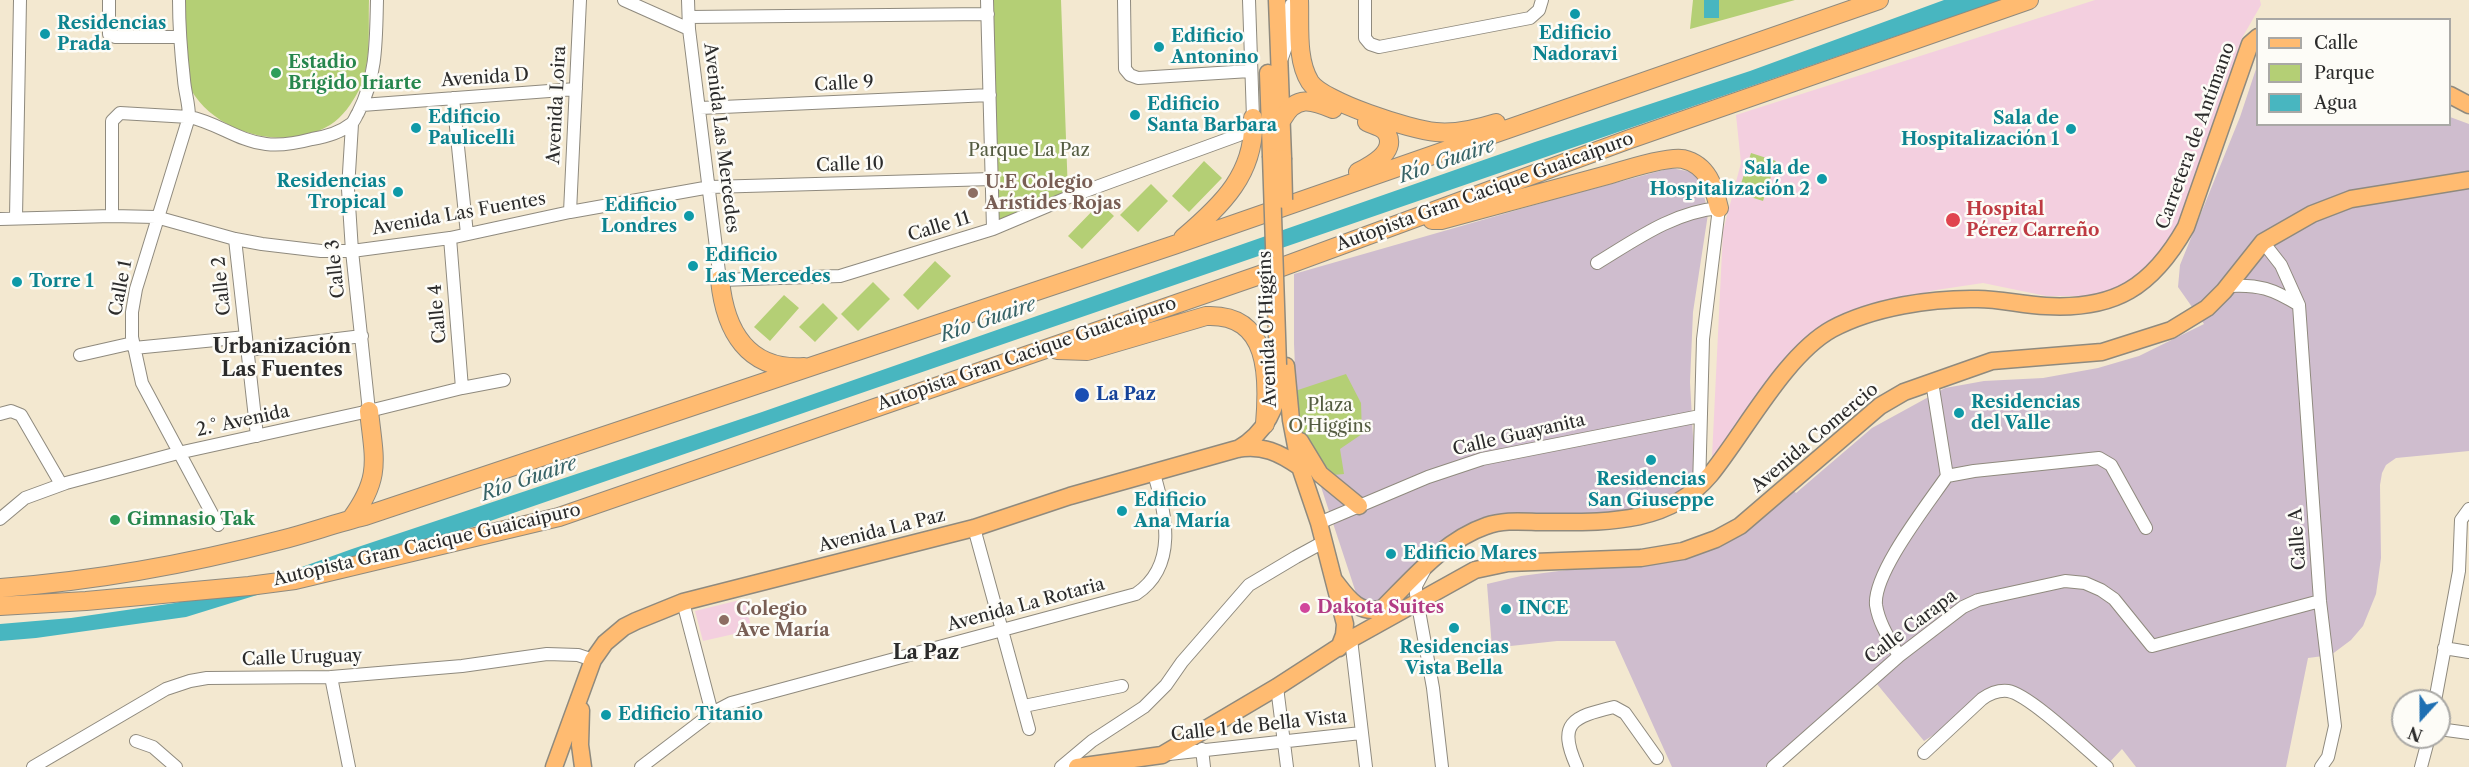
<!DOCTYPE html>
<html>
<head>
<meta charset="utf-8">
<style>
	body { margin:0 }
	#map { position:relative; width:2469px; height:767px; overflow:hidden; background:#f3e8d0; font-family:"Libre Caslon Text",serif }
	canvas { display:block }
	.legend { position:absolute; left:2256px; top:18px; width:195px; height:108px; box-sizing:border-box; background:#fdfcf7; border:2px solid #a9a8a5; margin:0; padding:8px 10px; list-style:none; font-size:18px; color:#2b2b2b }
	.legend li { display:flex; align-items:center; gap:12px; height:30px }
	.legend b { width:30px; border:2px solid #a9a8a5 }
	.north { position:absolute; left:2391px; top:689px; width:60px; height:60px; box-sizing:border-box; background:#fdfcf7; border:2px solid #a9a8a5; border-radius:50%; rotate:201deg; font-size:16px; font-weight:700; line-height:24px; text-align:center; color:#2b2b2b }
	.north::after { content:''; display:block; margin:auto; width:21px; height:27px; background:#1f6fb2; clip-path:polygon(50% 0,100% 100%,50% 72%,0 100%) }
</style>
</head>
<body>
<div id="map">
<canvas width="2469" height="767"></canvas>
<ul class="legend">
<li><b style="height:8px;background:#ffbb71"></b>Calle</li>
<li><b style="height:16px;background:#b4cf75"></b>Parque</li>
<li><b style="height:16px;background:#48b6c0"></b>Agua</li>
</ul>
<div class="north">N</div>
</div>
<script>
const ctx = document.querySelector('canvas').getContext('2d');
ctx.lineJoin = 'round';
function fill(path, color) { ctx.fillStyle = color; ctx.fill(path, 'evenodd'); }
function stroke(path, color, width, dash) { ctx.strokeStyle = color; ctx.lineWidth = width; ctx.lineCap = dash ? 'butt' : 'round'; ctx.setLineDash(dash || []); ctx.stroke(path); }
function label(font, color, halo, rows, align = 'center') {
  ctx.font = font + ' "Libre Caslon Text",serif'; ctx.lineWidth = 5; ctx.setLineDash([]); ctx.textBaseline = 'middle'; ctx.strokeStyle = halo; ctx.fillStyle = color; for (const [text, x, y, turn = 0] of rows) {
    ctx.save(); ctx.translate(x, y); ctx.rotate((+turn || 0) * Math.PI / 180); ctx.textAlign = isNaN(turn) ? turn : align; if (halo) ctx.strokeText(text, 0, 0); ctx.fillText(text, 0, 0); ctx.restore();
  }
}
fill(new Path2D(`
	M2095 0H2260L2261 5 2242 38 2228 90 2187 210 2173 236 2147 268 2128 284 2107 292 2083 296H2046L1983 283 1936 290 1855 310 1810 336 1719 459 1712 457 1723 231 1741 163 1736 115Z
	M744 599 752 630 703 641 695 611Z`), '#f3cfdf');
fill(new Path2D(`
	M2257 66 2258 124H2450V117L2469 124V451L2396 458 2386 465 2382 473 2380 485 2381 558 2376 594 2363 626 2351 640 2331 655 2308 658 2286 767H2136L2122 749 2106 766 2004 690 1924 741 1872 678 1765 767H1672L1615 641H1557L1492 648 1487 584 1521 576 1688 554 1791 488 1796 493 1872 428 1945 388 1984 381 2043 378 2098 368 2139 356 2204 324 2178 287 2180 265 2240 117Z
	M1671 168 1692 172 1701 181 1708 214 1693 312 1690 382 1695 473 1694 480 1687 490 1637 513 1488 520 1377 606H1370L1357 596 1297 414 1294 344V274L1559 198Z`), '#cfbdce');
fill(new Path2D(`
	M184 0H369C368 30 372 62 359 90 352 103 343 117 330 125 284 153 211 133 188 84Z
	M988 0H1061L1068 194 994 225Z
	M1693 0H1795L1690 29Z
	M1751 153 1776 161 1763 201 1738 193Z
	M1204 161 1222 178 1189 212 1172 196Z
	M1151 184 1168 201 1138 232 1120 215Z
	M1100 203 1114 216 1082 249 1068 236Z
	M935 261 951 276 918 310 903 295Z
	M873 282 890 299 858 331 841 314Z
	M784 295 799 308 770 341 754 327Z
	M823 303 838 318 815 342 799 327Z
	M1346 374 1361 403 1362 434 1340 449 1344 474 1333 475 1303 437 1295 391Z`), '#b4cf75');
fill(new Path2D(`
	M1704 0H1719V18H1704Z
	M1944 0H2001L438 539 186 617 36 638 0 641V624L71 618 175 603 249 586 352 549 762 412 1535 142 1750 71Z`), '#48b6c0');
const minor = new Path2D(`
	M109 0V34L115 37H179
	M179 0C179 27 181 53 184 80 185 93 189 103 189 117 216 122 238 141 266 144 282 146 297 143 312 139 324 137 341 132 351 124 354 122 356 116 358 113 377 77 376 39 377 0
	M624 0 689 29
	M688 0 689 29 720 280 840 276 993 229 1069 197 1239 135 1245 131 1253 118 1249 0
	M987 0 993 229
	M1124 0 1125 69 1130 75 1138 78 1250 71
	M1365 0V38L1370 44 1379 47 1530 18 1539 10 1542 0
	M689 17 988 14
	M1282 58 1287 44 1291 5
	M453 98 467 234
	M362 105 576 89
	M700 108 990 95
	M352 124 348 189 352 251 369 411
	M570 212 580 0
	M112 216V121L120 113 189 117 136 289 132 312V337L142 383 218 525
	M16 217 20 0
	M0 219 112 216 156 217 235 239 262 244 321 251H352L450 238 570 212 710 187 992 179
	M450 238 462 388
	M235 239 257 436
	M2263 242 2281 265 2299 305 2320 601 2335 726 2328 757 2321 767
	M1597 263C1635 240 1673 212 1719 208L1703 339 1699 488
	M2228 286C2259 284 2273 289 2299 305
	M134 348 246 337
	M248 350 362 336
	M80 355 133 343
	M0 414 11 411 21 415 61 484
	M1947 476 1974 471 2099 458 2111 465 2146 528
	M0 519 25 498 66 483 178 453 369 411 462 388 504 380
	M1319 523 1428 477 1482 459 1700 416
	M974 528 1029 729
	M1424 571 1416 586V594L1433 688 1442 767
	M683 602 712 713
	M1351 639 1366 767
	M2444 648 2469 652
	M1899 656C1890 640 1879 624 1876 605 1873 573 1928 504 1947 476L1932 382
	M331 677 349 767
	M1277 687 1287 767
	M2435 701 2459 571 2461 520 2469 509
	M1024 706 1122 686
	M2439 729 2469 733
	M136 741 153 747 176 767
	M1202 749 1204 767
	M1924 753 1982 699C1989 694 1999 690 2008 691 2029 694 2088 751 2107 767
	M1169 754 1361 733
	M33 767 166 689 190 681 207 678 331 677 462 666 547 654 578 655 593 660
	M641 767 712 713 731 703 1136 594C1178 566 1166 514 1154 474
	M1061 767 1092 741 1144 707 1166 685 1182 662 1249 585 1296 557 1318 545 1325 544
	M1577 767C1557 723 1572 717 1614 707L1625 713 1657 758
	M1773 767 1899 656 1963 607 1978 600 2065 581 2085 583 2101 590 2114 599 2152 646 2320 601
	M2421 767 2429 737`);
const major = new Path2D(`
	M1277 0 1283 158
	M1268 73 1271 156
	M2450 95 2469 105
	M1286 366 1291 420 1300 467 1319 523 1345 624 1344 635 1339 648
	M1300 441 1320 474 1359 506
	M1238 449C1264 434 1280 406 1279 376
	M1334 580C1347 597 1359 616 1383 608 1413 578 1445 540 1486 526 1505 519 1526 522 1545 522 1605 522 1668 525 1710 475 1745 432 1785 355 1832 329 1873 307 1932 298 1978 299 2000 299 2023 305 2046 306 2115 310 2152 287 2186 227L2250 44 2258 37
	M581 710 580 745 583 767
	M554 767 593 660 605 643 624 627 636 621 683 602 974 528 1070 496 1237 449C1262 444 1280 453 1300 467
	M1077 767 1162 755 1277 687 1351 639 1475 570 1508 563 1641 558 1683 551 1716 539 1740 526 1880 406 1904 392 1992 361 2102 352 2171 330 2207 308 2224 291 2263 242 2312 214 2351 199 2469 180`);
const highway = new Path2D(`
	M1299 0C1300 25 1296 60 1310 82 1323 102 1411 130 1436 132 1456 134 1477 129 1496 123
	M1283 118C1296 95 1312 100 1333 109
	M1358 172C1370 166 1397 152 1387 134 1384 127 1373 125 1367 122
	M1432 220H1441C1498 205 1554 189 1611 174 1627 169 1668 156 1683 159 1708 165 1714 187 1719 208
	M1183 238C1222 205 1256 173 1253 118
	M720 280C725 330 747 371 804 367
	M1057 350 1087 351 1206 316C1270 313 1269 377 1265 424
	M351 519C382 477 374 459 369 411
	M0 588C94 581 189 564 281 540 309 533 336 523 365 516L1174 245 1879 0
	M0 606 86 601 249 586 295 580 559 517 1260 275 1630 139 2029 0`);
stroke(minor, '#8f8a7e', 14);
stroke(major, '#8f8a7e', 19);
stroke(highway, '#8f8a7e', 20);
stroke(minor, '#fff', 12);
stroke(major, '#ffbb71', 16);
stroke(highway, '#ffbb71', 18);
const majorBridge = new Path2D(`
	M1271 156 1278 365
	M1283 158 1284 200`);
stroke(majorBridge, '#8f8a7e', 19, []);
stroke(majorBridge, '#ffbb71', 16);
for (const [x, y, r, color] of [
	[1575,14,6,"#0f9aa8"],
	[45,34,6,"#0f9aa8"],
	[1159,47,6,"#0f9aa8"],
	[276,73,6,"#2e9e5b"],
	[1135,115,6,"#0f9aa8"],
	[416,128,6,"#0f9aa8"],
	[2071,129,6,"#0f9aa8"],
	[1822,179,6,"#0f9aa8"],
	[398,192,6,"#0f9aa8"],
	[973,193,6,"#8d6e63"],
	[689,216,6,"#0f9aa8"],
	[1953,220,8,"#e0444e"],
	[693,266,6,"#0f9aa8"],
	[17,282,6,"#0f9aa8"],
	[1082,395,8,"#1a4fb4"],
	[1959,413,6,"#0f9aa8"],
	[1651,460,6,"#0f9aa8"],
	[1122,511,6,"#0f9aa8"],
	[115,520,6,"#2e9e5b"],
	[1391,554,6,"#0f9aa8"],
	[1305,608,6,"#d1479c"],
	[1506,609,6,"#0f9aa8"],
	[724,620,6,"#8d6e63"],
	[1454,628,6,"#0f9aa8"],
	[606,715,6,"#0f9aa8"]
]) { const dot = new Path2D(); dot.arc(x, y, r, 0, 2 * Math.PI); ctx.fillStyle = color; ctx.fill(dot); stroke(dot, '#fdfcf7', 2); }
label('bold 18px', '#0d838f', '#fdfcf7', [
	["Residencias",57,24],
	["Prada",57,45],
	["Edificio",1575,34,"center"],
	["Nadoravi",1575,55,"center"],
	["Edificio",1171,37],
	["Antonino",1171,58],
	["Edificio",1147,105],
	["Santa Barbara",1147,126],
	["Edificio",428,118],
	["Paulicelli",428,139],
	["Sala de",2059,119,"right"],
	["Hospitalización 1",2059,140,"right"],
	["Sala de",1810,169,"right"],
	["Hospitalización 2",1810,190,"right"],
	["Residencias",386,182,"right"],
	["Tropical",386,203,"right"],
	["Edificio",677,206,"right"],
	["Londres",677,227,"right"],
	["Edificio",705,256],
	["Las Mercedes",705,277],
	["Torre 1",29,282],
	["Residencias",1971,403],
	["del Valle",1971,424],
	["Residencias",1651,480,"center"],
	["San Giuseppe",1651,501,"center"],
	["Edificio",1134,501],
	["Ana María",1134,522],
	["Edificio Mares",1403,554],
	["INCE",1518,609],
	["Residencias",1454,648,"center"],
	["Vista Bella",1454,669,"center"],
	["Edificio Titanio",618,715]
], 'left');
label('bold 18px', '#27864d', '#fdfcf7', [
	["Estadio",288,63],
	["Brígido Iriarte",288,84],
	["Gimnasio Tak",127,520]
], 'left');
label('18px', '#2b2b2b', '#fdfcf7', [
	["Avenida D",485,78,-4],
	["Calle 9",844,84,-3],
	["Avenida Loira",557,105,-87],
	["Carretera de Antímano",2196,136,-70],
	["Avenida Las Mercedes",721,138,83],
	["Calle 10",850,165,-2],
	["Autopista Gran Cacique Guaicaipuro",1485,192,-20],
	["Avenida Las Fuentes",459,214,-10],
	["Calle 11",939,227,-17],
	["Calle 3",336,269,-96],
	["Calle 2",222,286,-96],
	["Calle 1",121,288,-79],
	["Calle 4",438,314,-95],
	["Avenida O'Higgins",1268,329,-92],
	["Autopista Gran Cacique Guaicaipuro",1027,354,-19],
	["2.° Avenida",243,421,-12],
	["Calle Guayanita",1519,435,-13],
	["Avenida Comercio",1815,438,-40],
	["Avenida La Paz",882,531,-14],
	["Calle A",2298,539,-94],
	["Autopista Gran Cacique Guaicaipuro",427,545,-13],
	["Avenida La Rotaria",1026,605,-15],
	["Calle Carapa",1911,627,-37],
	["Calle Uruguay",302,658,-2],
	["Calle 1 de Bella Vista",1259,726,-6]
]);
label('18px', '#545c41', '#fdfcf7', [
	["Parque La Paz",1029,151],
	["Plaza",1330,406],
	["O'Higgins",1330,427]
]);
label('bold 18px', '#785e54', '#fdfcf7', [
	["U.E Colegio",985,183],
	["Arístides Rojas",985,204],
	["Colegio",736,610],
	["Ave María",736,631]
], 'left');
label('bold 18px', '#be3a42', '#fdfcf7', [
	["Hospital",1966,210],
	["Pérez Carreño",1966,231]
], 'left');
label('bold 18px', '#164399', '#fdfcf7', [
	["La Paz",1096,395]
], 'left');
label('bold 18px', '#b23c85', '#fdfcf7', [
	["Dakota Suites",1317,608]
], 'left');
label('italic 20px', '#376367', '#fdfcf7', [
	["Río Guaire",1447,161,-19],
	["Río Guaire",988,320,-19],
	["Río Guaire",529,479,-19]
]);
label('bold 20px', '#2b2b2b', '#fdfcf7', [
	["Urbanización",282,347],
	["Las Fuentes",282,370],
	["La Paz",926,653]
]);
</script>
</body>
</html>
